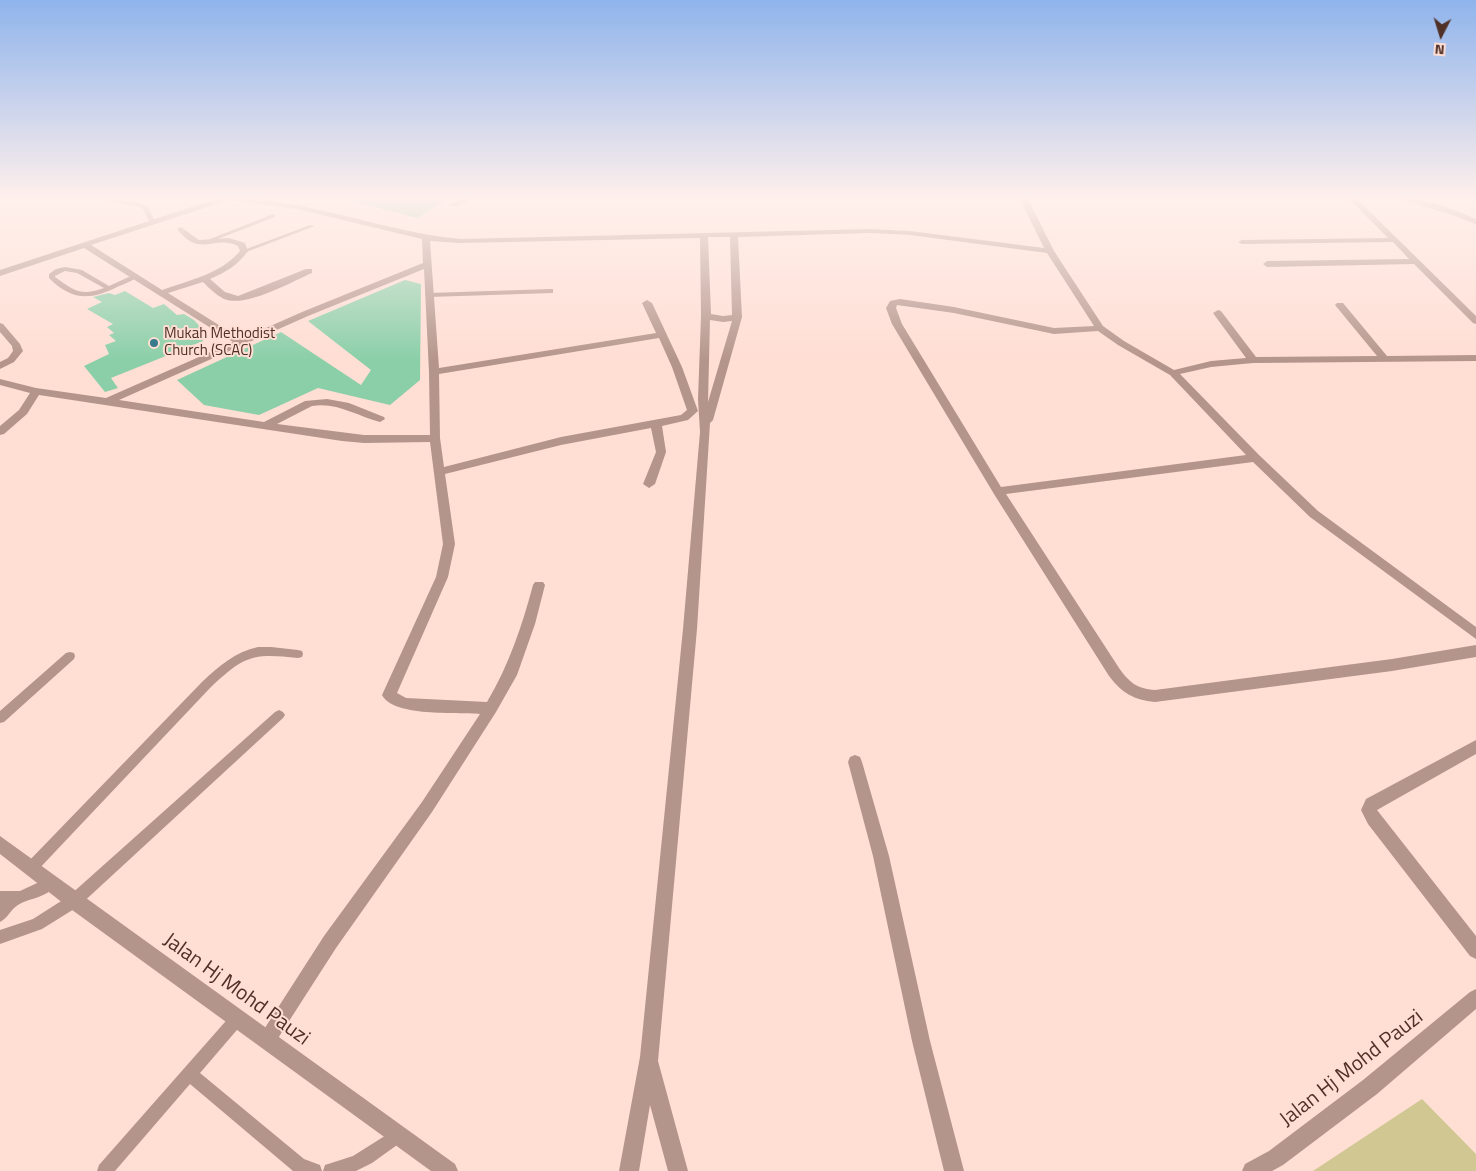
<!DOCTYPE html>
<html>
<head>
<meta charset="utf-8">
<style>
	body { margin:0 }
	#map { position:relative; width:1476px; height:1171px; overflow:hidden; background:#ffded4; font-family:"Titillium Web",sans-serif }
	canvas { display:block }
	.north { position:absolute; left:1416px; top:10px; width:50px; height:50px; -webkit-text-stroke:4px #ffded4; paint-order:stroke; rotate:185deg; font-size:14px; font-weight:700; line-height:20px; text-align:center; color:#503127 }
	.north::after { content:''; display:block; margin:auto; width:18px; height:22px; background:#503127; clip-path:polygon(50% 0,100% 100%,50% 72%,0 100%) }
</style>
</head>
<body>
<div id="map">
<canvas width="1476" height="1171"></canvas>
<div class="north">N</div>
</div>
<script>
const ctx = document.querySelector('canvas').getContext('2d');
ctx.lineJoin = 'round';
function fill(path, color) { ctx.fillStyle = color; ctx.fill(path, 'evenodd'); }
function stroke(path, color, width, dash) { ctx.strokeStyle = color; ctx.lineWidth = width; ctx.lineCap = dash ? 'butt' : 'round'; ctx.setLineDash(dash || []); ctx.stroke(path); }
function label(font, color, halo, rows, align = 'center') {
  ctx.font = font + ' "Titillium Web",sans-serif'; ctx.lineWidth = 4; ctx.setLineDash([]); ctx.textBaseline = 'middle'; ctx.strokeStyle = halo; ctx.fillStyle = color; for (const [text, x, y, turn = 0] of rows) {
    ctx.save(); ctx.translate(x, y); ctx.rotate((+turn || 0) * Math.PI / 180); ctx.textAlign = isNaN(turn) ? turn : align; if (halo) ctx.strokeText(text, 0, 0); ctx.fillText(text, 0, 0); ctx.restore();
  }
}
fill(new Path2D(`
	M1422 1099 1476 1154V1171H1313Z`), '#d1c792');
fill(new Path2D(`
	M354 197H450L418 218 354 202Z
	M405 280 421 284 420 380 390 405 318 388 259 415 204 405 177 380 281 332 361 385 371 370 308 321Z
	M125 291 153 308 164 304 177 315 184 314 194 320 204 331 203 341 111 378 118 388 105 392 84 366 109 354 105 345 116 341 109 335 114 333 107 327 113 324 87 309 102 302 93 297 109 293 115 295Z`), '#8acfa8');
fill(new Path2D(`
	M114 199 137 202 148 207 155 222 150 223 143 209 136 206 112 202 111 201Z
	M273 214 275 215V217L210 242 205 241Z
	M310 225 315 226 246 252 241 251Z
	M65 267 82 270 109 286 133 275 138 276C133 281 124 284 117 287 89 301 71 300 49 278V274L56 269ZM65 271 77 273 104 288C80 297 74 290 55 277V276Z
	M550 289H553V293L429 297 425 295 429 293Z
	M258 647H271L298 650 302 651 303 654 302 657 298 658C252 653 244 656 210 688L36 872 31 874 26 872 25 868 26 864 202 682C219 666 235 652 258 647Z
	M70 652 74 653 75 656 74 659 4 722 0 723V711L66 653Z
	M279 710 283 712 285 715 283 718 79 906 42 929 0 944V930L33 919 69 896 275 712Z
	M50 877 55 878 56 883C51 897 29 898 18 905 11 909 8 918 0 922V891H20Z
	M237 1012 242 1014 244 1019 242 1024 200 1073 304 1159 320 1165 322 1171H293L190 1084 115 1171H97L99 1165 232 1014Z
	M399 1127 404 1130 407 1135 404 1140 372 1163 356 1171H323L325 1165 353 1156Z`), '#b4958b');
fill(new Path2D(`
	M222 197C303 197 380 231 460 239L870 229 910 231 1044 248 1019 197H1027L1054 251 1103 326 1124 341 1174 370 1211 361 1246 358 1213 313 1218 310 1221 311 1256 357 1377 356 1335 305 1337 303H1343L1387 356 1476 355V361L1253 363 1211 367 1180 374 1259 455 1318 511 1476 627V639L1310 517 1253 462 1006 494 1119 668C1129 682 1137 689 1155 690L1392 659 1476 645V657L1392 671 1155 702C1134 700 1122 693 1109 676L994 494 892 324 886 308 890 301 900 299 954 307 1054 328 1094 326 1047 253 910 235 870 233 738 237 742 317 713 420 710 423 697 629 658 1061 688 1171H668L650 1105 639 1171H619L640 1057 683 629 700 432 698 399 701 316 700 238 460 243 430 241 439 368 656 333 642 303 647 300 652 303 682 367 698 411 688 420 662 426 666 452 655 484 649 488 643 484 656 452 651 428 561 445 445 474 455 544 448 577 397 693 406 698 487 702C509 665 522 626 533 585L535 582H543L545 585 535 624 517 675 496 712 432 812 336 948 273 1046 267 1049 261 1046 258 1040 261 1034 324 936 422 802 480 714C457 712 393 717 382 695L436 577 443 544 430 442 364 443 342 441 39 395 27 414 4 434 0 435V426L19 410 30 393 0 385V379L36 388 106 398 233 342 84 248 0 276V270ZM229 200 297 209 422 239 423 263 302 312 241 339 168 293 203 282C209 288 216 295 224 299 246 308 291 282 312 273V269H306L238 296 225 292 210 279C226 272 238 265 248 251L245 243 229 238 199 240 181 227 177 229C201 259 213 234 238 246L240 251C221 274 189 280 162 290L91 245ZM708 237H730L732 315 723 316 711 314ZM424 269 429 372 430 435H364L277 424 312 406C337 402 357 416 380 422L385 419 384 417 349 403 327 399 305 401 264 422 119 400 308 316ZM897 305 954 313 1054 334 1098 331 1118 345 1170 375 1246 455 1001 487 902 324 896 308ZM710 320 723 322 732 321 708 402ZM659 338 672 367 687 410 681 415 561 437 444 467 440 438 439 374Z
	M468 197H478L455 207 448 205Z
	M1347 197H1355L1476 316V324L1473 323 1414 264 1267 267 1263 264 1267 261 1409 259 1393 242 1242 244 1238 242 1242 240 1388 238Z
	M1392 197C1417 195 1453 209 1476 219V224L1449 214Z
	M0 323 3 324 20 344 23 351 14 362 0 369V362L8 358 13 351 12 346 0 332Z
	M1476 740V754L1377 810 1476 936V959L1470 956 1368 824 1361 810 1366 799Z
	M855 755 860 757 862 762 889 856 930 1041 964 1171H944L912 1041 873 856 848 762 850 757Z`), '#b4958b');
fill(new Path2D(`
	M0 836 455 1164 458 1171H431L68 907 0 854Z
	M1476 989V1009L1377 1094 1283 1165 1272 1171H1242L1245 1164 1269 1151 1363 1080 1470 992Z`), '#b4958b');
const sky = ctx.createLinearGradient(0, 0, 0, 361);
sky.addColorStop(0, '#8fb4ec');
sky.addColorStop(0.55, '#fff0ec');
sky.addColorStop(1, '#fff0ec00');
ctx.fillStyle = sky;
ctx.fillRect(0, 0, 1476, 361);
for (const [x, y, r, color] of [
	[154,343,5,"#397a8d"]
]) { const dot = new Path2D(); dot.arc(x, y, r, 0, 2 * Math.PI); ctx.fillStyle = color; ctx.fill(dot); stroke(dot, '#ffded4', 2); }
label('15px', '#503127', '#ffded4', [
	["Mukah Methodist",164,334],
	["Church (SCAC)",164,351]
], 'left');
label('21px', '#503127', '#ffded4', [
	["Jalan Hj Mohd Pauzi",236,990,36],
	["Jalan Hj Mohd Pauzi",1352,1069,-38]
]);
</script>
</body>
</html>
